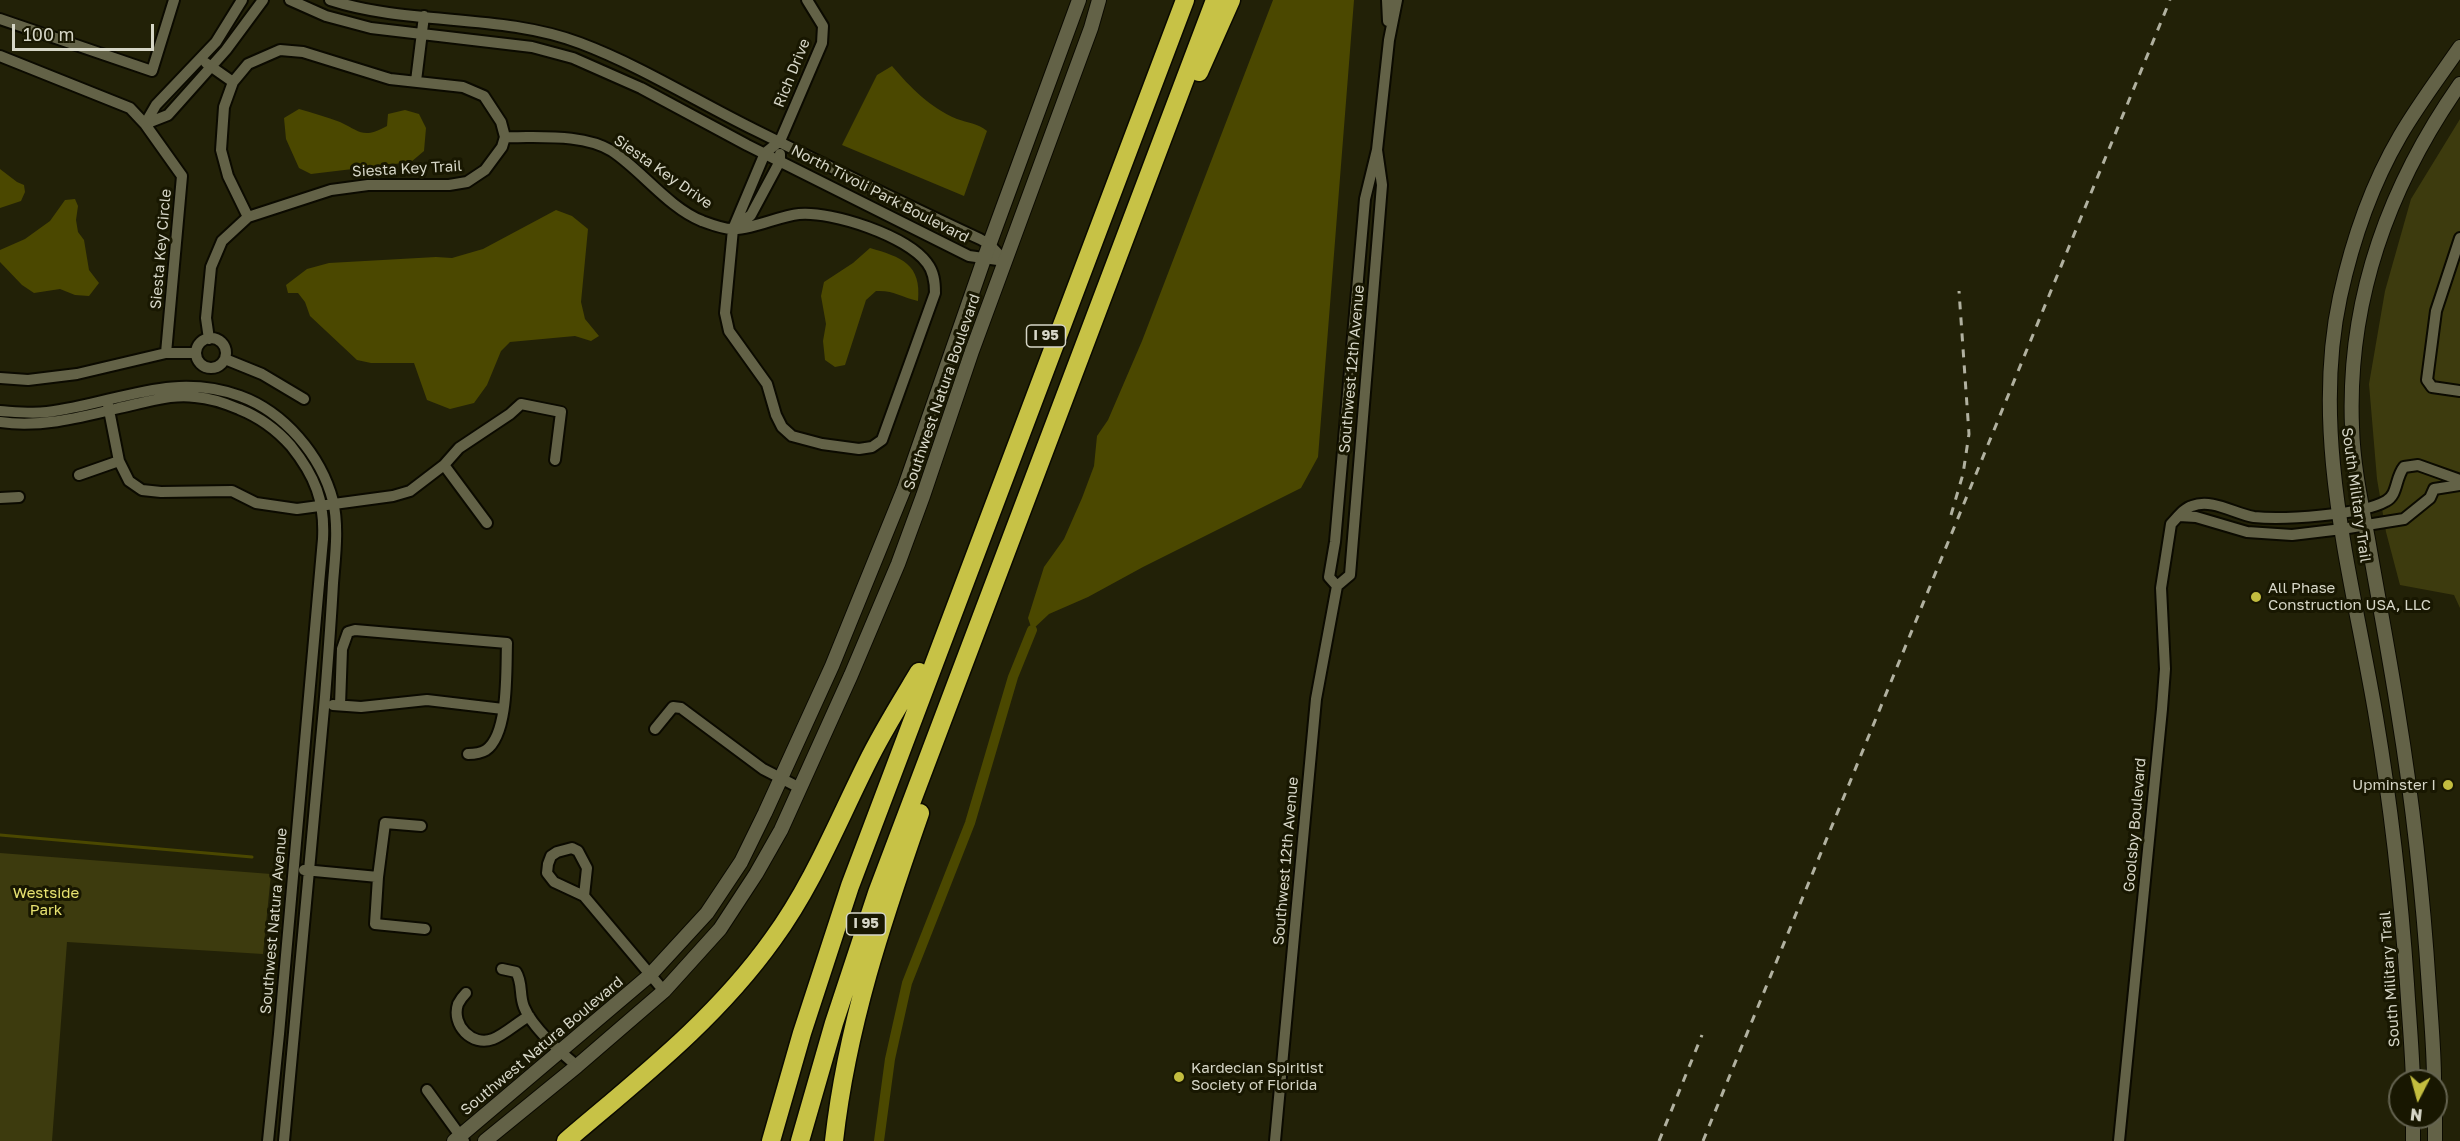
<!DOCTYPE html>
<html>
<head>
<meta charset="utf-8">
<style>
	body { margin:0 }
	#map { position:relative; width:2460px; height:1141px; overflow:hidden; background:#222107; font-family:"Golos Text",sans-serif }
	canvas { display:block }
	.north { position:absolute; left:2388px; top:1069px; width:60px; height:60px; box-sizing:border-box; background:#181701; border:2px solid #646350; border-radius:50%; rotate:186deg; font-size:16px; font-weight:700; line-height:24px; text-align:center; color:#d6d6c7 }
	.north::after { content:''; display:block; margin:auto; width:21px; height:27px; background:#c3bd3f; clip-path:polygon(50% 0,100% 100%,50% 72%,0 100%) }
	.scale { position:absolute; left:12px; top:24px; width:142px; height:27px; box-sizing:border-box; border:3px solid #d6d6c7; border-top:0; padding-left:8px; font-size:18px; line-height:21px; white-space:nowrap; color:#d6d6c7; -webkit-text-stroke:4px #181701; paint-order:stroke }
</style>
</head>
<body>
<div id="map">
<canvas width="2460" height="1141"></canvas>
<div class="north">N</div>
<div class="scale">100 m</div>
</div>
<script>
const ctx = document.querySelector('canvas').getContext('2d');
ctx.lineJoin = 'round';
function fill(path, color) { ctx.fillStyle = color; ctx.fill(path, 'evenodd'); }
function stroke(path, color, width, dash) { ctx.strokeStyle = color; ctx.lineWidth = width; ctx.lineCap = dash ? 'butt' : 'round'; ctx.setLineDash(dash || []); ctx.stroke(path); }
function label(font, color, halo, rows, align = 'center') {
  ctx.font = font + ' "Golos Text",sans-serif'; ctx.lineWidth = 6; ctx.setLineDash([]); ctx.textBaseline = 'middle'; ctx.strokeStyle = halo; ctx.fillStyle = color; for (const [text, x, y, turn = 0] of rows) {
    ctx.save(); ctx.translate(x, y); ctx.rotate((+turn || 0) * Math.PI / 180); ctx.textAlign = isNaN(turn) ? turn : align; if (halo) ctx.strokeText(text, 0, 0); ctx.fillText(text, 0, 0); ctx.restore();
  }
}
fill(new Path2D(`
	M2460 119V608L2454 595 2400 585 2386 532 2377 479 2369 384 2385 291 2411 199Z
	M0 853 271 874 263 954 67 942 52 1141H0Z`), '#3d3b0e');
fill(new Path2D(`
	M1273 0H1354L1318 457 1301 488 1143 567 1088 597 1049 614 1032 630 1028 618 1044 567 1064 539 1082 498 1094 466 1097 436 1108 420 1142 341Z
	M892 66C911 88 929 107 957 119 968 123 977 123 987 131L964 196 842 145 877 75Z
	M299 109C313 113 327 117 340 122 361 132 363 139 387 126L388 114 405 110 419 114 426 128 424 151 411 162 311 174 299 168 286 139 284 118Z
	M0 169 17 182 24 185 25 192 21 201 0 208Z
	M75 199 78 206 76 220 78 232 84 240 89 270 99 283 89 296 75 295 60 289 34 293 22 285 0 262V250L25 239 50 221 65 200Z
	M556 210 572 216 588 229 581 302 585 319 599 336 591 341 575 336 510 342 501 351 487 385 474 403 450 409 427 400 414 363H371L357 360 310 316 305 302 298 293H288L286 285 307 269 329 263 436 257 452 258 483 249Z
	M870 248C901 257 922 264 918 301 901 297 894 290 876 291L866 300 845 365 835 367 825 360 823 341 826 324 821 296 824 282 853 263Z`), '#4b4800');
stroke(new Path2D(`
	M0 835 252 857`), '#4b4800', 3);
stroke(new Path2D(`
	M879 1141 890 1059 907 983 970 823 1013 677 1032 630`), '#4b4800', 10);
const minor = new Path2D(`
	M290 0 326 16 371 28 532 47 573 58 641 88 747 145 969 256 1005 261
	M330 0C410 26 500 13 580 43 641 66 696 101 755 130 830 167 904 204 980 239L989 244 1005 261
	M1387 0 1388 21
	M0 19 152 71 174 0
	M0 56 130 108 145 124 182 176 166 353
	M206 63 233 82
	M416 81 424 16
	M145 124 168 115 226 50 263 0
	M145 124 156 105 216 42 242 0
	M505 137C538 138 582 133 612 151 641 170 669 208 702 221 710 224 723 229 732 229 751 230 779 216 799 214 833 211 907 236 927 263 934 272 935 282 935 293L882 440 872 447 859 449 822 444 792 436 782 427 776 415 767 384 729 331 725 313 733 229 765 153 780 141 822 43 823 26 807 0
	M735 228 751 215 780 161V154
	M2460 238 2436 311 2427 380 2432 387 2460 391
	M196 353a15 15 0 1 1 30 0a15 15 0 1 1-30 0Z
	M209 339 206 318 211 267 222 241 248 217 331 190 368 185H449L467 182 485 170 502 147 505 137 501 122 484 96 463 87 390 79 303 52 280 50 248 64 233 82 224 107 221 150 228 176 248 217
	M225 359 262 374 304 399
	M0 378 28 380 77 374 166 353H196
	M108 405 119 461 129 481 142 490 161 492 232 491 256 503 297 509 393 496 410 491 444 465 487 523
	M0 411C15 412 31 414 47 412 115 404 170 371 240 396 284 412 321 455 333 501 339 527 335 557 333 583 331 621 328 659 325 697 312 845 299 993 284 1141
	M0 422C45 429 92 414 136 404 155 400 175 394 195 397 210 398 225 403 239 409 259 417 277 430 291 446 315 476 325 501 323 539L279 1034 268 1141
	M444 465 459 448 510 414 521 404 561 412 555 460
	M79 475 119 461
	M0 498 19 497
	M2179 516 2196 517 2247 532 2292 535 2342 529 2404 519 2430 498 2434 489 2460 485
	M1337 586 1329 577 1335 542 1365 199 1377 150 1389 40 1397 0
	M333 705 361 707 427 700 503 709
	M340 705 342 649 348 632 355 630 507 643C506 670 509 734 486 750 481 753 474 754 468 754
	M655 729 673 707 681 708 763 769 798 787
	M421 826 385 823 378 877 375 924 425 929
	M304 870 378 877
	M584 896 587 868 578 851 572 848 557 852 551 856 548 864 547 873 554 882 584 896 664 991
	M502 969 516 972C523 983 519 995 524 1007 532 1027 561 1053 577 1066
	M466 993C463 996 460 1000 458 1004 451 1025 472 1047 493 1039 504 1035 518 1022 529 1016
	M427 1090 464 1141
	M1275 1141 1316 699 1337 586 1350 575 1382 185 1377 150
	M2119 1141 2162 709 2165 669 2161 588 2171 524C2177 518 2184 508 2192 506 2212 498 2235 514 2254 517 2283 520 2362 515 2386 501 2398 495 2395 478 2404 467L2418 465 2460 480`);
const tertiary = new Path2D(`
	M2413 1081C2412 1049 2409 1016 2407 984 2401 895 2391 806 2376 717 2353 580 2310 436 2340 297 2352 242 2372 184 2400 136 2418 105 2440 76 2460 47
	M2434 1081C2434 1050 2431 1019 2429 988 2423 895 2413 804 2398 712 2389 654 2378 597 2368 539 2361 502 2353 465 2352 427 2347 300 2388 187 2460 84
	M2413 1117V1141
	M2435 1117V1141
	M454 1141 650 975 707 913 741 862 765 813 832 666 904 489 984 259 1079 0
	M485 1141 577 1066 664 991 720 929 756 874 781 830 851 675 898 564 923 496 972 351 1091 28 1099 0`);
const motorway = new Path2D(`
	M1199 72 1231 0
	M566 1141C640 1078 716 1019 773 939 813 884 837 823 867 763 882 732 901 702 919 672
	M771 1141 802 1033 850 886 1185 0
	M800 1141 834 1023 877 893 1215 0
	M834 1141C847 1025 882 922 920 813`);
stroke(minor, '#0b0a00', 14);
stroke(tertiary, '#0b0a00', 16);
stroke(motorway, '#0b0a00', 21);
stroke(minor, '#636247', 10);
stroke(tertiary, '#636247', 14);
stroke(motorway, '#c7c246', 18);
stroke(new Path2D(`
	M1951 515 1963 474 1969 434 1959 291
	M1659 1141 1702 1035
	M1703 1141 2170 0`), '#b1b1a0', 3, [8, 8]);
for (const [x, y, r, color] of [
	[2256,597,6,"#c3bd3f"],
	[2448,785,6,"#c3bd3f"],
	[1179,1077,6,"#c3bd3f"]
]) { const dot = new Path2D(); dot.arc(x, y, r, 0, 2 * Math.PI); ctx.fillStyle = color; ctx.fill(dot); stroke(dot, '#181701', 2); }
for (const [x, y, w] of [
	[1046,336,39],
	[866,924,39]
]) { const box = new Path2D(); box.roundRect(x - w / 2, y - 11, w, 22, 4.5); ctx.fillStyle = '#181701'; ctx.fill(box); stroke(box, '#d6d6c7', 1.5); }
label('bold 14px', '#d6d6c7', null, [
	["I 95",1046,336],
	["I 95",866,924]
]);
label('15px', '#d6d6c7', '#181701', [
	["Rich Drive",792,73,-68],
	["Siesta Key Trail",407,169,-3],
	["Siesta Key Drive",663,172,35],
	["North Tivoli Park Boulevard",880,194,27],
	["Siesta Key Circle",161,249,-85],
	["Southwest 12th Avenue",1352,369,-85],
	["Southwest Natura Boulevard",942,392,-71],
	["South Military Trail",2356,495,82],
	["Goolsby Boulevard",2135,825,-85],
	["Southwest 12th Avenue",1286,861,-85],
	["Southwest Natura Avenue",274,921,-85],
	["South Military Trail",2390,979,-94],
	["Southwest Natura Boulevard",542,1046,-40]
]);
label('15px', '#d6d6c7', '#181701', [
	["All Phase",2268,588],
	["Construction USA, LLC",2268,605],
	["Upminster I",2436,785,"right"],
	["Kardecian Spiritist",1191,1068],
	["Society of Florida",1191,1085]
], 'left');
label('15px', '#e7e270', '#181701', [
	["Westside",46,893],
	["Park",46,910]
]);
</script>
</body>
</html>
